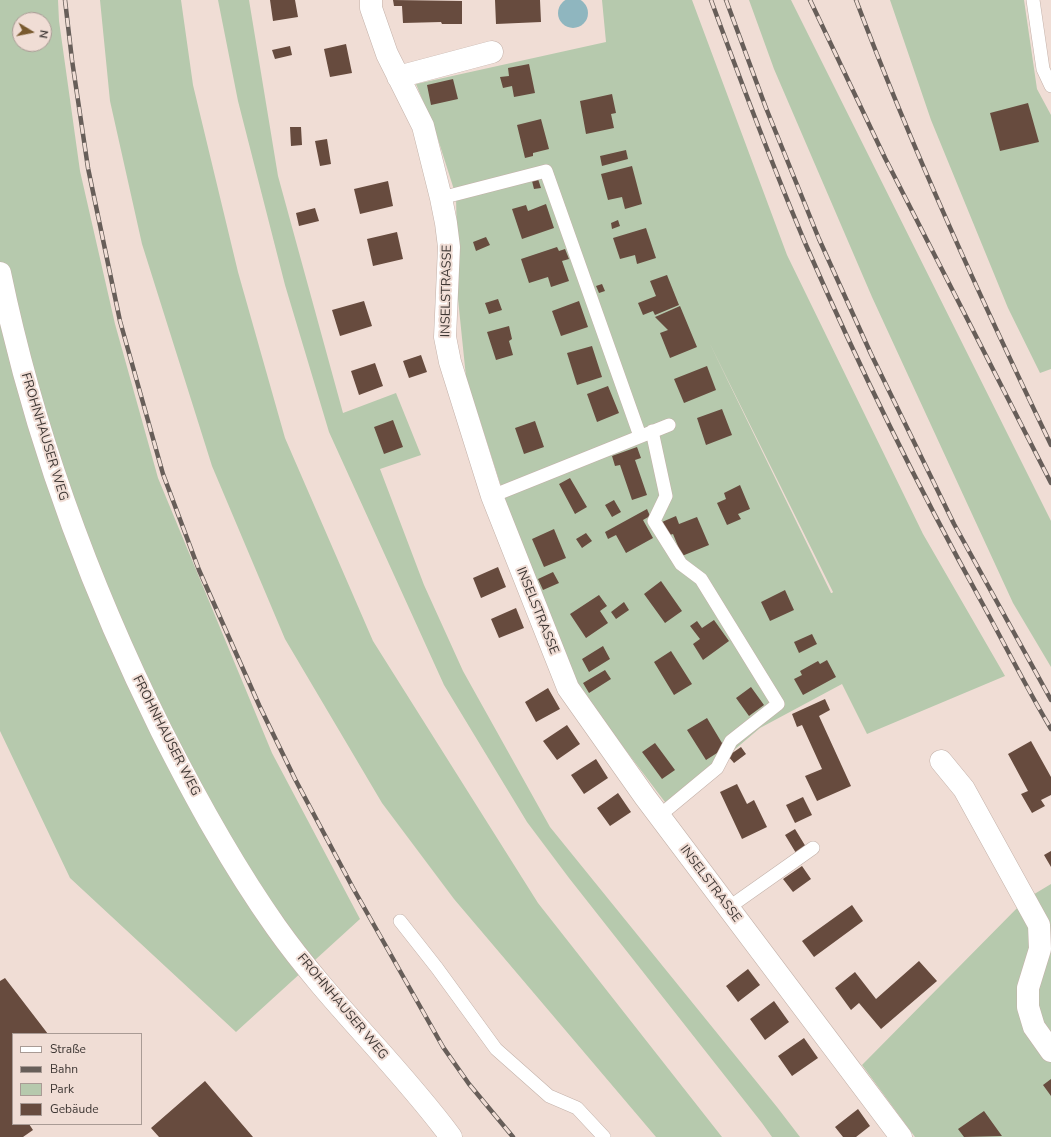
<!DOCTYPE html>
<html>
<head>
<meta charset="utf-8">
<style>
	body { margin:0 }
	#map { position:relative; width:1051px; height:1137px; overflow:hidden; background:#f0ddd5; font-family:"Nunito Sans",sans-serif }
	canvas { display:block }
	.legend { position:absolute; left:12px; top:1033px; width:130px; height:92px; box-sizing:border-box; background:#f0ddd5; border:1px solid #a99b95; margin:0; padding:5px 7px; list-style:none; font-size:12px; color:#3e3734 }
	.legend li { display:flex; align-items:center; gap:8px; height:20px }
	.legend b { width:20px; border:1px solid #a99b95 }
	.north { position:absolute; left:12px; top:12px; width:40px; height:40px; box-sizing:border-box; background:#f0ddd5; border:1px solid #a99b95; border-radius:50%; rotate:100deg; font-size:11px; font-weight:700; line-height:16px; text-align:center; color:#3e3734 }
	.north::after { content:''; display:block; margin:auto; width:14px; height:18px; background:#795a2f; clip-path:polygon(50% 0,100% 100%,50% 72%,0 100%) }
</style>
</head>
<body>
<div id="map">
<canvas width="1051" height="1137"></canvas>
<ul class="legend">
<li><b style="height:5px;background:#fff"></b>Straße</li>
<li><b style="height:5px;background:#675e59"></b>Bahn</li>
<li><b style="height:11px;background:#b6c9ad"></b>Park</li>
<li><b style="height:11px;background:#674b3e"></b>Gebäude</li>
</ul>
<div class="north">N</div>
</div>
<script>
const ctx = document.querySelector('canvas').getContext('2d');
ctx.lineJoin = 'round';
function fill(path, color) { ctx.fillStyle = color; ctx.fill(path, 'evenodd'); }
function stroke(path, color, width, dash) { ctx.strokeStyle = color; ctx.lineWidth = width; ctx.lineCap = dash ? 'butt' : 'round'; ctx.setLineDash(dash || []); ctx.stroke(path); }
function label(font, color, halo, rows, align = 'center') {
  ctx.font = font + ' "Nunito Sans",sans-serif'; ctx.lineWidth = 4; ctx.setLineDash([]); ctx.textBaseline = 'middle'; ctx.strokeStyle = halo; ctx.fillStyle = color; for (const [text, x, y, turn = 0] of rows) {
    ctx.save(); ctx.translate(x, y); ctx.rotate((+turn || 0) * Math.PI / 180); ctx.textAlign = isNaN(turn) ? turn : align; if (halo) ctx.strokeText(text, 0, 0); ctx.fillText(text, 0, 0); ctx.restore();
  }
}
fill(new Path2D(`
	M0 0H58L59 21 80 171 115 324 158 478 272 753 360 919 236 1032 70 878 0 731ZM20 20H44V44H20Z
	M100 0H181L193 85 238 272 285 438 373 641 538 903 722 1137H656L454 899 382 803 285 639 212 466 142 244 110 101Z
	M218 0H249L278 176 343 413 396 393 421 455 380 469 424 585 463 671 550 827 777 1107 800 1137H772L762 1123 569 878 527 822 444 685 329 432 285 285 238 101Z
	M602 0H692L787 255 923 534 1005 676 867 734 842 684 760 728 668 806 571 678 506 502 466 377 458 299 456 196 436 133 416 84 606 42ZM709 342 833 592 832 593H831Z
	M749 0H791L1051 521V667L1013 603 872 297 774 69Z
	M890 0H1024L1037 89 1051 115V369L1040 373 1008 308 931 120Z
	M1051 884V1137H915L862 1065 1026 899Z`), '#b6c9ad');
fill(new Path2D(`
	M558 13a15 15 0 1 1 30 0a15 15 0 1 1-30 0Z`), '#8fb6bf');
fill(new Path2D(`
	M270 0H295L298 17 273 21Z
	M393 0 462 1V24H442L441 22 403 23 402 6H394Z
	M495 0H540L541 22 496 24Z
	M346 44 352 73 330 77 324 49Z
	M290 46 292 55 275 59 272 50Z
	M529 64 535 93 514 97 512 86 503 88 500 77 509 76 508 68Z
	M453 79 458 99 431 105 427 85Z
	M612 94 616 113 611 114 614 128 586 134 580 101Z
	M1028 103 1039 142 1000 151 990 113Z
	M541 119 549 149 533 153V156L525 158 517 125Z
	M290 127H301L302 145 291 146Z
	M327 139 331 164 320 166 315 141Z
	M626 150 628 159 602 166 600 156Z
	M632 166 642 204 625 209 622 197 608 200 601 174Z
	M538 179 541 188 534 189 532 181Z
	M388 181 393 206 360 214 354 189Z
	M546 204 554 228 522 239 512 209 526 205 528 211Z
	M315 208 319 221 299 226 296 213Z
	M618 220 620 226 612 229 611 223Z
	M646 228 656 258 637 264 635 255 620 259 613 238Z
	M397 232 403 259 373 266 367 239Z
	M486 237 490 245 476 251 473 242Z
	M557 247 559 251 565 249 569 259 562 261 569 281 551 287 548 277 529 283 521 259Z
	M667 275 679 305 655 315 653 311 643 315 638 303 656 296 650 281Z
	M602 284 605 291 599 293 596 286Z
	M498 299 502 310 489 314 485 303Z
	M364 301 372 326 340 336 332 310Z
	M579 301 588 327 561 336 552 311Z
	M680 306 697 347 670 358 660 333 668 330 655 317Z
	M509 326 512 339 509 341 513 355 496 360 487 332Z
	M592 346 602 377 577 385 567 353Z
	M421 355 427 372 409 378 403 361Z
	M375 363 383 386 359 395 351 371Z
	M707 366 716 390 684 403 674 379Z
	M608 386 619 413 597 422 587 394Z
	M722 409 732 435 706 445 697 418Z
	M393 420 403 447 384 454 374 427Z
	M535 421 544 447 524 454 515 428Z
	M637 447 641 458 635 460 647 495 632 500 620 465 615 466 612 456Z
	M570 478 587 507 575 514 559 484Z
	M740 485 750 509 738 514 741 519 727 525 717 503 726 499 724 493Z
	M614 500 621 512 612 517 605 505Z
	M647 509 650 516 643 520 653 538 626 553 616 535 608 539 605 532Z
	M676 516 679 524 697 517 709 545 682 556 673 534 667 536 662 522Z
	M554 529 566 558 544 567 532 539Z
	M586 533 592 541 582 548 576 539Z
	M498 567 506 587 481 598 473 578Z
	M553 572 559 583 543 590 538 579Z
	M661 581 682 611 665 623 644 594Z
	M785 590 794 610 770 621 761 602Z
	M599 595 607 606 600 611 608 623 586 638 570 614Z
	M624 602 629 610 616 619 611 612Z
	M516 608 524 628 499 638 491 619Z
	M714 620 729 641 703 660 693 644 700 639 690 626 697 621 702 628Z
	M812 634 817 644 799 653 794 642Z
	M603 646 610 659 589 672 582 659Z
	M671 651 692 684 674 695 654 662Z
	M827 660 836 677 803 695 794 679 802 675 800 671 818 661 820 664Z
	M605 670 611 679 589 693 583 683Z
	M751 687 764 705 749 716 736 698Z
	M548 688 560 709 536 722 525 702Z
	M825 699 830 710 819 716 851 786 817 801 805 776 822 769 802 725 797 727 792 714Z
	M707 718 725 748 706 760 687 730Z
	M567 725 580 744 557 760 543 741Z
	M1031 741 1051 777V795L1041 800 1045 806 1032 813 1021 794 1028 791 1008 754Z
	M655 743 675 770 662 779 642 752Z
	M741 747 746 754 734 763 728 756Z
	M596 759 608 778 584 794 571 775Z
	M737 784 747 804 754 800 767 827 742 839 720 792Z
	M618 793 631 812 610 826 597 808Z
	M803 797 812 815 795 823 786 805Z
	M795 829 806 847 796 853 785 835Z
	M1051 851V867L1044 855Z
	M802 866 811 879 793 892 783 879Z
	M852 905 863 921 814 957 802 941Z
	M919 961 937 981 881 1029 859 1003 851 1010 835 988 855 972 876 999Z
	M748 969 760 985 738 1002 726 986Z
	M5 978 48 1034H13V1124H29L33 1130 23 1137H0V981Z
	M774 1001 789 1022 765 1040 750 1019Z
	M804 1038 818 1058 792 1076 778 1056Z
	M1051 1079V1096L1043 1085Z
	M205 1081 253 1137H159L151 1128Z
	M858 1109 870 1126 856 1137H843L835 1127Z
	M984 1111 1002 1136 964 1137 958 1129Z`), '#674b3e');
const lane = new Path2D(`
	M1033 0 1043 69 1051 86
	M441 198 546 171 640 436
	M652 431 666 496 654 521 681 564 701 579 778 704 731 741 717 768 659 816
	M492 496 669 425
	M728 908 813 848
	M400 921 437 968 496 1049 549 1096 577 1108 604 1137`);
const street = new Path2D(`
	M371 0V8L387 54 423 126 441 198 446 223 449 247 445 337 450 362 492 496 568 688 645 797 901 1137
	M398 77 492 52
	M941 761 964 789 1039 925 1040 949 1028 988V1007L1034 1027 1051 1051`);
const secondary = new Path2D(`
	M0 273C33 432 89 585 161 730 196 799 232 865 276 927 329 1002 397 1064 451 1137`);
stroke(lane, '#c3b1a9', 14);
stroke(street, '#c3b1a9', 23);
stroke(secondary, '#c3b1a9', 23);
stroke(lane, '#fff', 13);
stroke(street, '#fff', 22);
stroke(secondary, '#fff', 22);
const rail = new Path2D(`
	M65 0 72 60 88 168 120 321 163 474 199 570 259 705 295 779 353 888 443 1047 469 1084 513 1137
	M711 0C741 82 772 165 806 245 859 367 917 485 981 601 1004 643 1026 687 1051 729
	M726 0 766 108 819 239 871 354 954 524 1051 700
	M810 0 885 158 1051 483
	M856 0C913 151 981 299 1051 445`);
stroke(rail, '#675e59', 4.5);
stroke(rail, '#f0ddd5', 3, [9]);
label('13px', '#3e3734', '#f0ddd5', [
	["INSELSTRASSE",447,291,-89],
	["FROHNHAUSER WEG",44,437,73],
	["INSELSTRASSE",537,611,68],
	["FROHNHAUSER WEG",166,736,63],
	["INSELSTRASSE",710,884,53],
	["FROHNHAUSER WEG",342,1007,50]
]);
</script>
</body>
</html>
